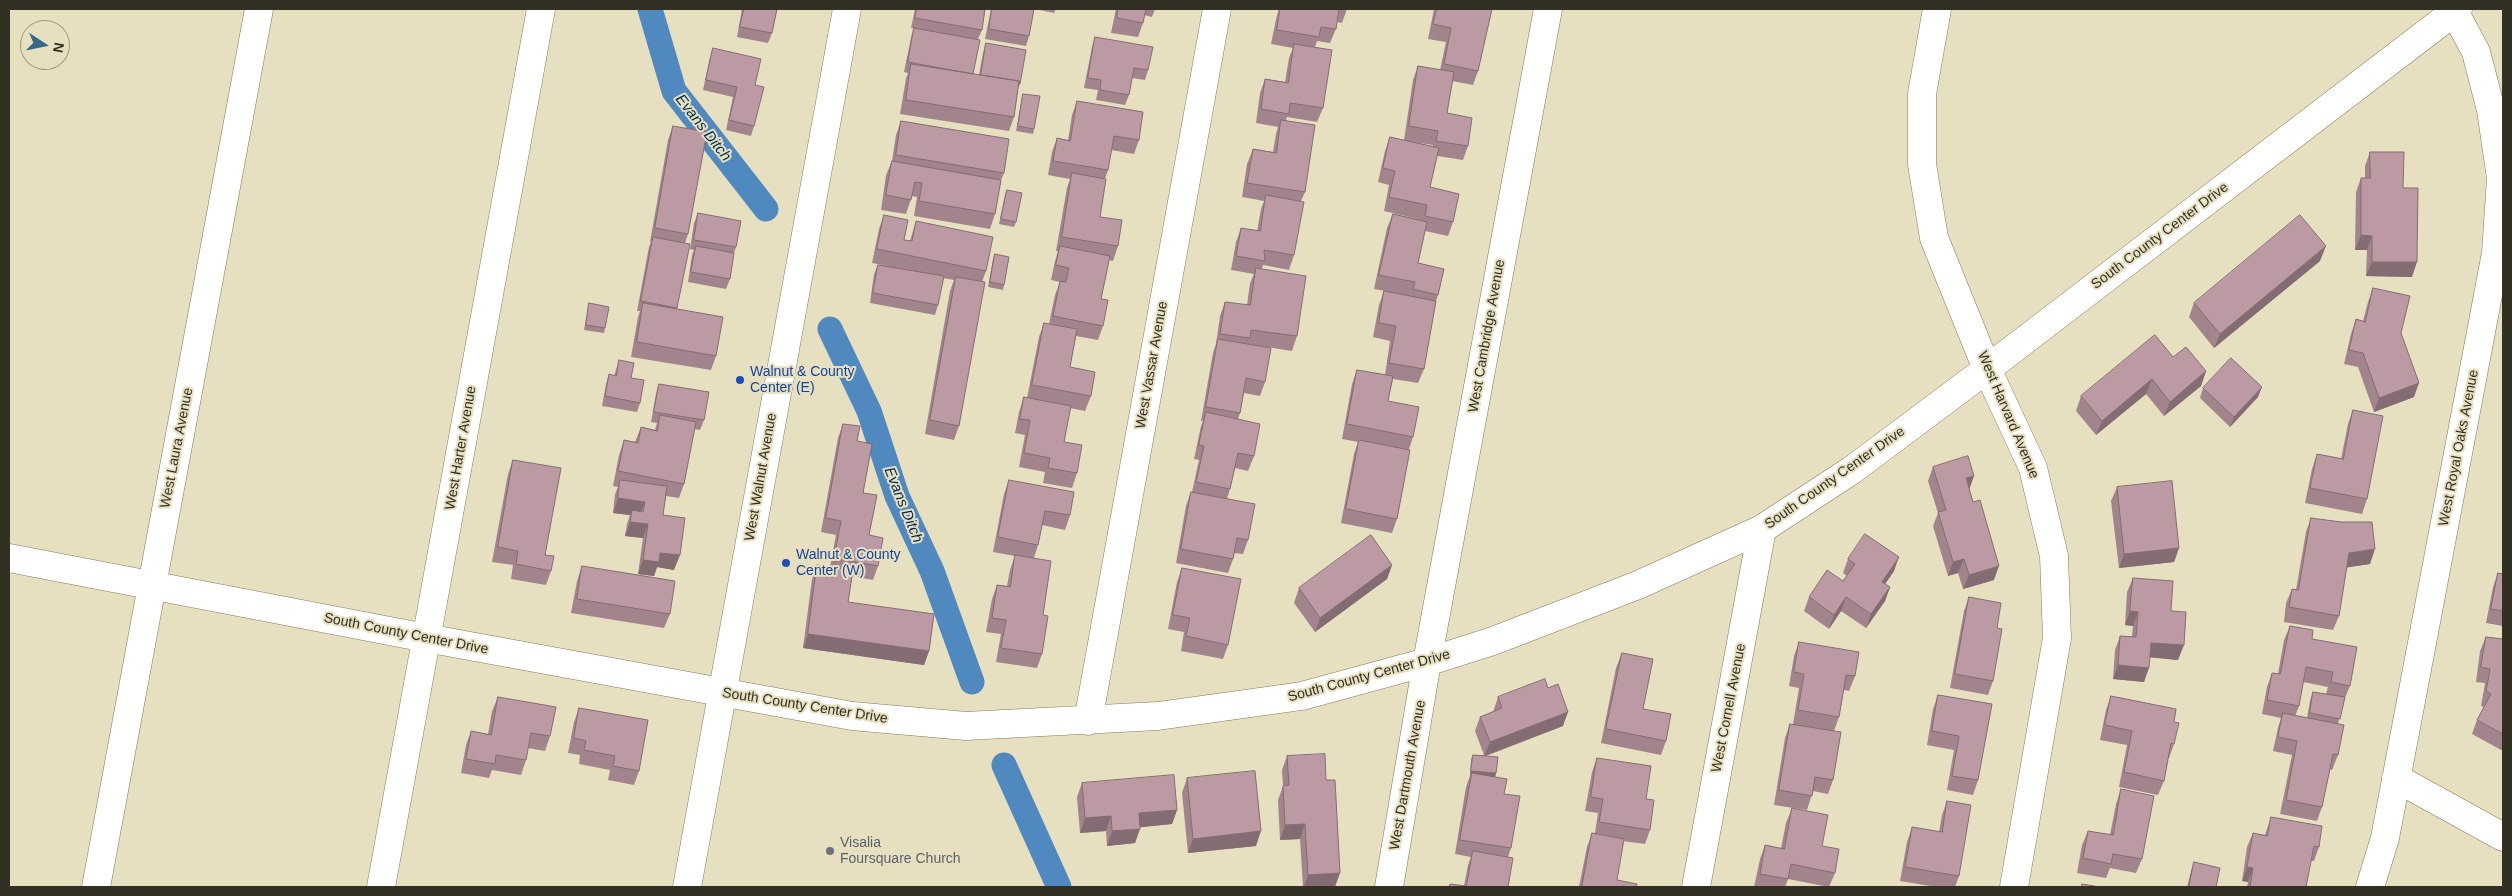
<!DOCTYPE html>
<html>
<head>
<meta charset="utf-8">
<style>
	body { margin:0 }
	#map { position:relative; width:2512px; height:896px; overflow:hidden; background:#e7e0c0; font-family:Arial,sans-serif }
	canvas { display:block }
	.frame { position:absolute; inset:0; border:10px solid #322f23; pointer-events:none }
	.north { position:absolute; left:20px; top:20px; width:50px; height:50px; box-sizing:border-box; background:#e7e0c0; border:1px solid #9f9981; border-radius:50%; rotate:101deg; font-size:14px; font-weight:700; line-height:20px; text-align:center; color:#322f23 }
	.north::after { content:''; display:block; margin:auto; width:18px; height:22px; background:#366986; clip-path:polygon(50% 0,100% 100%,50% 72%,0 100%) }
</style>
</head>
<body>
<div id="map">
<canvas width="2512" height="896"></canvas>
<div class="frame"></div>
<div class="north">N</div>
</div>
<script>
const ctx = document.querySelector('canvas').getContext('2d');
ctx.lineJoin = 'round';
function stroke(path, color, width, dash) { ctx.strokeStyle = color; ctx.lineWidth = width; ctx.lineCap = dash ? 'butt' : 'round'; ctx.setLineDash(dash || []); ctx.stroke(path); }
function fill(path, color) { ctx.fillStyle = color; ctx.fill(path, 'evenodd'); }
function label(font, color, halo, rows, align = 'center') {
  ctx.font = font + ' Arial,sans-serif'; ctx.lineWidth = 4; ctx.setLineDash([]); ctx.textBaseline = 'middle'; ctx.strokeStyle = halo; ctx.fillStyle = color; for (const [text, x, y, turn = 0] of rows) {
    ctx.save(); ctx.translate(x, y); ctx.rotate((+turn || 0) * Math.PI / 180); ctx.textAlign = isNaN(turn) ? turn : align; if (halo) ctx.strokeText(text, 0, 0); ctx.fillText(text, 0, 0); ctx.restore();
  }
}
stroke(new Path2D(`
	M650 9 674 91 766 209
	M830 329 869 411 897 496 932 571 972 682
	M1004 765 1059 887`), '#5088c0', 25);
const minor = new Path2D(`
	M1937 9 1922 94V164L1934 238 1987 369 2033 468 2054 556 2057 638 2014 887
	M9 558 426 638 852 716 966 726 1158 716 1302 696 1427 662 1493 641 1638 585 1762 529 1852 470 1987 369 2458 9
	M1088 721 1217 9
	M2396 778 2503 837
	M96 887 259 9
	M381 887 541 9
	M1389 887 1427 662 1548 9
	M1696 887 1762 529
	M2370 887 2385 838 2496 253 2501 178 2491 110 2476 52 2453 9`);
const major = new Path2D(`
	M687 887 847 9`);
stroke(minor, '#817b5d', 29);
stroke(major, '#817b5d', 29);
stroke(minor, '#fff', 28);
stroke(major, '#fff', 28);
fill(new Path2D(`
	M742 9H777L772 33 768 43 737 37Z
	M915 9H985L982 30 978 39 973 74 979 75 983 53 986 43 1020 84 1018 89 1014 117 1009 131 900 114 906 78 908 73 904 72 911 38 914 28H911Z
	M991 9H1034L1029 36 1026 46 985 39Z
	M1035 9H1056L1054 13Z
	M1116 9H1155L1152 17 1144 15 1143 23 1138 37 1111 33Z
	M1279 9H1347L1342 23 1337 22 1336 29 1330 43 1317 41 1315 47 1323 108 1317 122 1287 117 1286 120 1305 192 1301 201 1294 255 1289 270 1263 265 1262 269 1297 336 1292 351 1254 345 1265 382 1260 396 1244 393 1240 413 1238 419 1254 456 1248 471 1235 468 1230 489 1227 499 1248 540 1243 554 1234 553 1233 559 1228 573 1176 563 1186 506 1191 492H1192L1199 460 1194 459 1201 426 1203 421H1201L1213 353 1216 344 1220 316 1225 302 1247 305 1250 283 1254 274 1231 270 1236 242 1241 228 1257 231 1261 209 1264 201 1242 197 1247 164 1253 149 1273 152 1276 134 1278 127 1256 123 1260 93 1265 79 1285 82 1289 58 1293 48 1271 44 1277 15Z
	M1434 9H1492L1478 71 1473 85 1452 81 1447 113 1468 146 1463 160 1437 156 1430 187 1453 222 1448 236 1425 231 1418 263 1438 295 1436 301 1424 369 1418 383 1393 379 1388 401 1413 437 1409 449 1397 519 1392 533 1341 523 1354 454 1358 442 1342 439 1352 384 1357 370 1385 375 1390 341 1373 337 1379 305 1384 291H1386L1374 289 1387 228 1393 214 1422 220 1384 211 1389 185 1378 182 1385 151 1390 137 1404 140 1413 80 1418 66 1440 70 1446 42 1428 39ZM1413 142 1433 145V146Z
	M1095 37 1148 70 1145 80 1132 78 1129 95 1125 105 1096 100 1098 90 1084 88 1092 47Z
	M713 48 755 85 754 126 751 136 726 130 733 97 703 90 710 58Z
	M1023 94 1034 129 1033 134 1016 131 1022 99Z
	M1077 101 1139 140 1134 154 1111 150 1108 170 1105 179 1100 217 1118 246 1113 261 1109 260 1101 299 1103 326 1098 340 1076 336 1070 367 1091 396 1085 411 1070 408 1064 442 1077 473 1072 488 1043 483 1045 472 1019 467 1025 435 1015 433 1019 412 1024 397 1027 398 1039 337 1044 323 1049 324 1055 295 1060 282 1051 280 1055 261 1058 251H1056L1067 188 1070 179 1048 175 1052 152 1057 138 1068 140 1072 115Z
	M901 121 1004 173 1001 180 995 214 990 229 914 216 917 197 912 196 906 214 881 210 886 175 892 161 896 135Z
	M673 126 688 234 685 243 677 309 716 356 711 370 631 357 638 317 640 311H637L649 247 651 242H650L668 140Z
	M2370 152 2403 188 2412 277 2366 276 2367 250H2355L2356 192 2361 178H2365V166Z
	M1007 190 1016 222 1014 227 999 224 1005 195Z
	M698 213 736 247 734 253 730 279 726 289 688 282 692 255 694 250 690 249 694 223Z
	M884 215 904 240 910 241 916 221 986 271 982 282 959 426 954 440 925 434 950 291 954 280 943 278 938 305 935 315 870 303 874 274 878 265 888 266 872 263 879 229Z
	M995 254 1004 285 1003 290 988 287 993 259Z
	M2320 261 2214 348 2189 317 2194 303Z
	M2373 288 2401 333 2414 397 2374 412 2358 367 2344 364 2351 334 2356 319 2363 321 2368 302Z
	M589 303 605 328 604 333 584 330 588 308Z
	M2173 357 2206 371 2201 386 2164 416 2146 394 2096 435 2076 411 2081 396Z
	M619 360 631 378 640 403 637 412 602 406 606 384 609 374 614 376Z
	M659 384 704 420 700 430 694 429 684 484 679 498 666 496 663 515 674 570 657 567 654 576 638 574 643 538 625 536 627 524 630 515 613 513 615 494 618 487 613 486 619 455 624 440 635 442 641 427 655 430 657 423 651 422 656 394Z
	M2203 388 2258 397 2230 427 2200 398Z
	M2353 410 2367 499 2362 514 2305 503 2312 469 2317 454 2341 459 2348 424Z
	M843 424 857 441 869 535 878 566 873 580 852 576 848 602 929 651 924 665 803 648 812 579 817 565 830 567 836 535 821 532 838 438Z
	M513 460 551 571 546 585 511 579 513 565 492 562 508 474Z
	M1933 467 1969 490 1994 580 1963 589 1958 573 1948 576 1933 526 1938 513 1928 481Z
	M1009 480 1070 515 1065 530 1042 525 1038 545 1034 558 1043 615 1042 654 1037 668 996 662 1001 634 986 632 992 599 997 585 1007 586 1010 570 1015 556 993 552 1004 494Z
	M2117 487 2179 548 2174 562 2119 568 2111 501Z
	M2311 518 2370 564 2347 567 2339 616 2333 630 2284 622 2286 603 2292 589 2296 590 2306 532Z
	M1848 559 1894 571 1885 584 1890 587 1885 601 1866 628 1841 611 1829 629 1804 611 1809 597 1843 581 1847 576 1843 573Z
	M1392 565 1387 579 1315 632 1294 603 1299 588Z
	M582 566 670 614 664 628 571 613 577 581Z
	M1182 568 1228 645 1223 659 1181 651 1184 632 1168 629 1177 582Z
	M2498 573 2503 574V626L2486 623 2493 587Z
	M2133 578 2171 611 2178 660 2150 657 2144 682 2113 679 2115 650 2120 636 2132 637 2133 626 2125 625 2127 592Z
	M1969 597 1997 628 1993 681 1988 695 1950 688 1964 611Z
	M2290 626 2312 639 2350 686 2344 700 2338 724V755L2332 770 2330 769 2322 807 2317 821 2280 814 2292 755 2273 751 2278 728 2281 718 2262 714 2267 687 2272 673 2278 674 2284 640ZM2303 682 2328 687 2326 694 2313 692 2310 701 2307 718 2295 716 2299 706Z
	M2486 637 2503 639V751L2472 734 2477 720 2484 707 2481 706 2485 683 2476 682 2480 651Z
	M1799 642 1855 676 1849 691 1844 690 1839 717 1834 731 1833 780 1828 794 1813 791 1807 810 1774 805 1785 738 1790 724H1793L1799 688 1789 686 1794 656Z
	M1622 653 1643 709 1666 741 1661 755 1601 743 1616 668Z
	M1938 695 1992 704 1978 780 1973 795 1947 790 1954 750 1927 745 1933 709Z
	M2111 696 2174 722V744L2169 758H2168L2164 781 2158 795 2119 787 2127 745 2100 740 2106 710Z
	M498 697 550 736 545 751 528 748 526 760 521 775 492 770 489 778 461 773 466 745 471 731 488 734 492 711Z
	M1498 697 1563 726 1486 756 1496 773 1495 777 1504 794 1511 848 1508 857V887H1448L1450 884 1464 886 1468 865 1471 857 1455 854 1466 787 1470 776 1471 760 1473 755H1484L1475 731 1480 717 1493 712Z
	M579 708 639 771 634 785 608 780 610 770 579 764 580 755 568 753 574 722Z
	M1287 756 1326 780 1335 887H1303L1300 839 1280 840 1278 800 1283 786 1282 770Z
	M1597 758 1646 799 1650 830 1645 844 1623 841 1617 880 1636 887H1579L1587 847 1592 833H1595L1598 813 1585 811 1592 772Z
	M1187 778 1256 846 1188 853 1182 793Z
	M1082 783 1177 810 1172 824 1140 827 1135 843 1107 846 1106 831 1080 833 1077 797Z
	M2121 789 2142 859 2136 873 2110 868 2106 878 2077 873 2082 845 2088 831 2110 835 2116 804Z
	M1947 801 1959 876 1955 887H1936L1900 881 1907 842 1912 827 1939 832 1942 815Z
	M1792 808 1822 846 1835 873 1829 887 1788 879 1785 887H1754L1760 859 1765 845 1781 848 1786 823Z
	M2271 817 2319 847 2314 861H2311L2306 887H2247L2248 882 2242 881 2247 847 2253 833 2265 835Z
	M2194 862 2216 887H2187L2191 871Z`), '#a2848d');
fill(new Path2D(`
	M2361 235 2372 236 2367 250H2355Z
	M2326 246 2320 261 2214 348 2220 334Z
	M2372 262H2417L2412 277 2366 276Z
	M2206 371 2201 386 2164 416 2170 402Z
	M2152 379 2146 394 2096 435 2102 421Z
	M2419 383 2414 397 2374 412 2379 398Z
	M2262 387 2258 397 2230 427 2234 417Z
	M1974 476 1969 490 1966 478Z
	M618 498 645 502 639 516 632 510 630 515 613 513Z
	M630 522 648 524 643 538 625 536Z
	M2179 548 2174 562 2119 568 2124 554Z
	M2375 549 2370 564 2344 568 2349 553Z
	M660 553 680 555 674 570 657 567 654 576 638 574 643 560Z
	M1899 557 1894 571 1877 596 1882 582Z
	M1964 559 1958 573 1948 576 1953 562Z
	M1392 565 1387 579 1315 632 1320 618Z
	M1999 566 1994 580 1963 589 1969 575Z
	M1890 587 1885 601 1866 628 1871 614Z
	M1846 597 1841 611 1829 629 1834 615Z
	M2130 611 2138 612 2133 626 2125 625Z
	M808 634 929 651 924 665 803 648Z
	M2151 643 2184 645 2178 660 2146 657Z
	M2118 665 2149 668 2144 682 2113 679Z
	M1568 712 1563 726 1484 756 1490 742Z
	M1471 771 1496 773 1495 778 1472 773 1470 776Z
	M1177 810 1172 824 1134 828 1139 813Z
	M1111 816 1106 831 1080 833 1085 818Z
	M1305 824 1300 839 1280 840 1285 825Z
	M1140 829 1135 843 1107 846 1112 831Z
	M1261 831 1256 846 1188 853 1193 839Z
	M2247 867 2253 868 2248 882 2242 881Z
	M1340 873 1335 887H1304L1308 875Z`), '#846c73');
const building = new Path2D(`
	M744 9H777L772 33 740 27Z
	M917 9H985L982 30 915 18Z
	M992 9H1034L1029 36 989 29Z
	M1118 9H1146L1143 23 1117 18Z
	M1280 9H1339L1336 29 1321 27 1319 37 1277 30Z
	M1437 9H1492L1478 71 1444 64 1451 28 1433 24Z
	M914 28 980 40 973 74 908 62Z
	M1095 37 1153 47 1148 70 1134 68 1129 95 1100 90 1101 80 1088 78Z
	M986 43 1026 50 1020 84 1019 83V81L981 75Z
	M1294 44 1332 50 1323 108 1290 103 1289 114 1261 109 1265 79 1288 83Z
	M713 48 761 59 755 85 764 87 754 126 729 120 737 87 706 80Z
	M911 64 1019 81 1014 117 906 100Z
	M1418 66 1454 72 1447 113 1472 118 1468 146 1436 141 1438 131 1409 126Z
	M1023 94 1040 96 1034 129 1018 126Z
	M1077 101 1143 112 1139 140 1114 136 1108 170 1053 161 1057 138 1070 141Z
	M1281 120 1315 125 1305 192 1247 183 1253 149 1276 153Z
	M901 121 1009 139 1004 173 896 155Z
	M673 126 707 132 688 234 655 228Z
	M1390 137 1439 148 1430 187 1459 194 1453 222 1425 216 1427 205 1389 197 1395 171 1383 168Z
	M2370 152H2404L2403 188H2418L2417 262H2372V236L2361 235V178H2370Z
	M892 161 1001 180 995 214 919 201 922 183 915 182 911 200 886 195Z
	M1072 173 1106 179 1100 217 1122 220 1118 246 1062 237Z
	M1007 190 1022 193 1016 222 1001 219Z
	M1266 195 1304 202 1294 255 1264 250 1265 261 1236 256 1241 228 1260 231Z
	M698 213 741 221 736 247 694 240Z
	M1393 214 1427 222 1418 263 1444 269 1438 295 1413 289 1415 282 1379 275Z
	M884 215 908 220 904 240 912 241 916 221 993 237 986 271 877 249Z
	M2300 215 2326 246 2220 334 2194 303Z
	M653 237 690 244 677 308 641 301Z
	M696 246 734 253 730 279 691 272Z
	M1060 246 1110 256 1101 299 1108 300 1103 326 1053 316 1060 281 1066 282 1069 268 1056 265Z
	M995 254 1009 257 1004 285 990 282Z
	M878 265 944 276 938 305 873 293Z
	M1256 268 1306 276 1297 336 1251 330 1250 338 1220 334 1225 302 1250 305Z
	M956 277 985 282 959 426 930 420Z
	M2373 288 2410 296 2401 333 2419 383 2379 398 2363 353 2349 350 2356 319 2365 322Z
	M1384 291 1436 301 1424 369 1389 363 1396 326 1379 323Z
	M589 303 609 307 605 328 586 325Z
	M643 303 723 317 716 356 637 342Z
	M1044 323 1077 329 1070 367 1095 372 1091 396 1032 385Z
	M2155 335 2173 357 2186 347 2206 371 2170 402 2152 379 2102 421 2081 396Z
	M1218 339 1271 348 1265 382 1246 378 1240 413 1206 407Z
	M2231 358 2262 387 2234 417 2203 388Z
	M619 360 634 363 631 378 644 380 640 403 605 396 609 374 616 376Z
	M1357 370 1393 376 1388 401 1419 407 1413 437 1347 424Z
	M659 384 709 392 704 420 654 412Z
	M1024 397 1071 406 1064 442 1082 445 1077 473 1048 468 1050 458 1024 453 1030 420 1020 419Z
	M2353 410 2383 416 2367 499 2310 488 2317 454 2343 459Z
	M1206 412 1260 424 1254 456 1238 453 1230 489 1196 482 1204 446 1199 445Z
	M660 415 696 422 684 484 618 471 624 440 638 443 641 427 657 431Z
	M843 424 860 426 857 441 872 444 863 493 877 495 869 535 883 538 878 566 834 558 841 521 826 518Z
	M1359 440 1410 450 1397 519 1346 509Z
	M1968 456 1974 476 1966 478 1973 502 1980 500 1999 566 1969 575 1964 559 1953 562 1938 512 1946 510 1933 467Z
	M513 460 561 468 545 555 554 556 551 571 516 564 518 551 498 547Z
	M620 480 667 486 663 515 685 518 680 555 660 553 659 562 643 560 648 524 630 522 632 510 643 512 645 502 618 498Z
	M1009 480 1074 492 1070 515 1045 511 1038 545 998 537Z
	M2172 481 2179 548 2124 554 2117 487Z
	M1191 492 1255 504 1248 540 1237 538 1233 559 1181 549Z
	M2311 518 2341 522H2372L2375 549 2349 553 2339 616 2289 607 2292 589 2298 590Z
	M1865 534 1899 557 1882 582 1890 587 1871 614 1846 597 1834 615 1809 597 1827 570 1843 581 1855 564 1848 559Z
	M1371 535 1392 565 1320 618 1299 588Z
	M1015 555 1051 561 1043 615 1048 616 1042 654 1001 648 1006 620 992 618 997 585 1010 587Z
	M817 565 853 570 848 602 934 614 929 651 808 634Z
	M582 566 675 581 670 614 577 599Z
	M1182 568 1241 579 1228 645 1186 636 1190 618 1173 615Z
	M2498 573 2503 574V611L2491 609Z
	M2133 578 2173 581 2171 611 2186 612 2184 645 2151 643 2149 668 2118 665 2120 636 2136 637 2138 612 2130 611Z
	M1969 597 2001 603 1997 628 2002 629 1993 681 1955 674Z
	M2290 626 2313 630 2312 639 2357 647 2350 686 2331 682 2333 672 2306 667 2299 706 2267 700 2272 673 2280 674Z
	M2486 637 2503 639V734L2477 720 2491 694 2486 691 2490 669 2481 667Z
	M1799 642 1859 652 1855 676 1846 675 1839 717 1798 710 1804 674 1794 672Z
	M1622 653 1653 659 1643 709 1671 714 1666 741 1606 729Z
	M1545 679 1548 688 1558 684 1568 712 1490 742 1480 717 1502 708 1498 697Z
	M2313 692 2345 697 2340 719 2310 713Z
	M1938 695 1992 704 1978 780 1952 776 1959 736 1932 731Z
	M2111 696 2176 709 2174 722 2179 723 2174 744 2171 743 2164 781 2124 772 2132 731 2105 725Z
	M498 697 556 707 550 736 531 733 526 760 496 755 495 764 466 759 471 731 491 735Z
	M579 708 648 720 639 771 613 766 615 756 584 750 586 741 574 738Z
	M2283 713 2344 725 2338 755 2333 754 2322 807 2286 800 2297 741 2278 737Z
	M1790 724 1841 732 1833 780 1815 777 1812 796 1779 790Z
	M1325 754 1326 780H1335L1340 873 1308 875 1305 824 1285 825 1283 786 1289 785 1287 756Z
	M1473 755 1498 757 1496 773 1471 771Z
	M1597 758 1651 766 1646 799 1654 800 1650 830 1599 822 1603 799 1591 797Z
	M1255 771 1261 831 1193 839 1187 778Z
	M1472 773 1507 779 1504 794 1520 796 1511 848 1460 840Z
	M1174 775 1177 810 1139 813 1140 829 1112 831 1111 816 1085 818 1082 783Z
	M2121 789 2154 796 2142 859 2113 854 2111 864 2083 858 2088 831 2113 835Z
	M1947 801 1971 805 1959 876 1905 867 1912 827 1942 832Z
	M1792 808 1828 815 1822 846 1839 849 1835 873 1791 864 1788 879 1760 874 1765 845 1784 849Z
	M2271 817 2322 826 2319 847 2314 846 2306 887H2250L2253 868 2247 867 2253 833 2267 836Z
	M1592 833 1624 839 1617 880 1637 884 1636 887H1582Z
	M1473 851 1513 858 1508 887H1449L1450 884 1466 886Z
	M2194 862 2220 868 2216 887H2189Z
	M2082 884 2100 887H2082Z`);
fill(building, '#bc9aa4');
stroke(building, '#846c73', 1);
for (const [x, y, r, color] of [
	[740,380,5,"#1a4fb4"],
	[786,563,5,"#1a4fb4"],
	[830,851,5,"#6b7280"]
]) { const dot = new Path2D(); dot.arc(x, y, r, 0, 2 * Math.PI); ctx.fillStyle = color; ctx.fill(dot); stroke(dot, '#e7e0c0', 2); }
label('14px', '#322f23', '#e7e0c0', [
	["South County Center Drive",2160,236,-37],
	["West Cambridge Avenue",1487,336,-80],
	["West Vassar Avenue",1152,365,-80],
	["West Harvard Avenue",2008,415,67],
	["West Laura Avenue",177,448,-79],
	["West Harter Avenue",461,448,-80],
	["West Royal Oaks Avenue",2459,448,-79],
	["West Walnut Avenue",761,477,-80],
	["South County Center Drive",1835,478,-35],
	["South County Center Drive",406,634,11],
	["South County Center Drive",1369,676,-15],
	["South County Center Drive",805,706,9],
	["West Cornell Avenue",1729,708,-79],
	["West Dartmouth Avenue",1408,775,-80]
]);
label('14px', '#164399', '#e7e0c0', [
	["Walnut & County",750,372],
	["Center (E)",750,388],
	["Walnut & County",796,555],
	["Center (W)",796,571]
], 'left');
label('14px', '#5b616d', '#e7e0c0', [
	["Visalia",840,843],
	["Foursquare Church",840,859]
], 'left');
label('italic 15px', '#002b50', '#e7e0c0', [
	["Evans Ditch",703,128,52],
	["Evans Ditch",903,505,68]
]);
</script>
</body>
</html>
